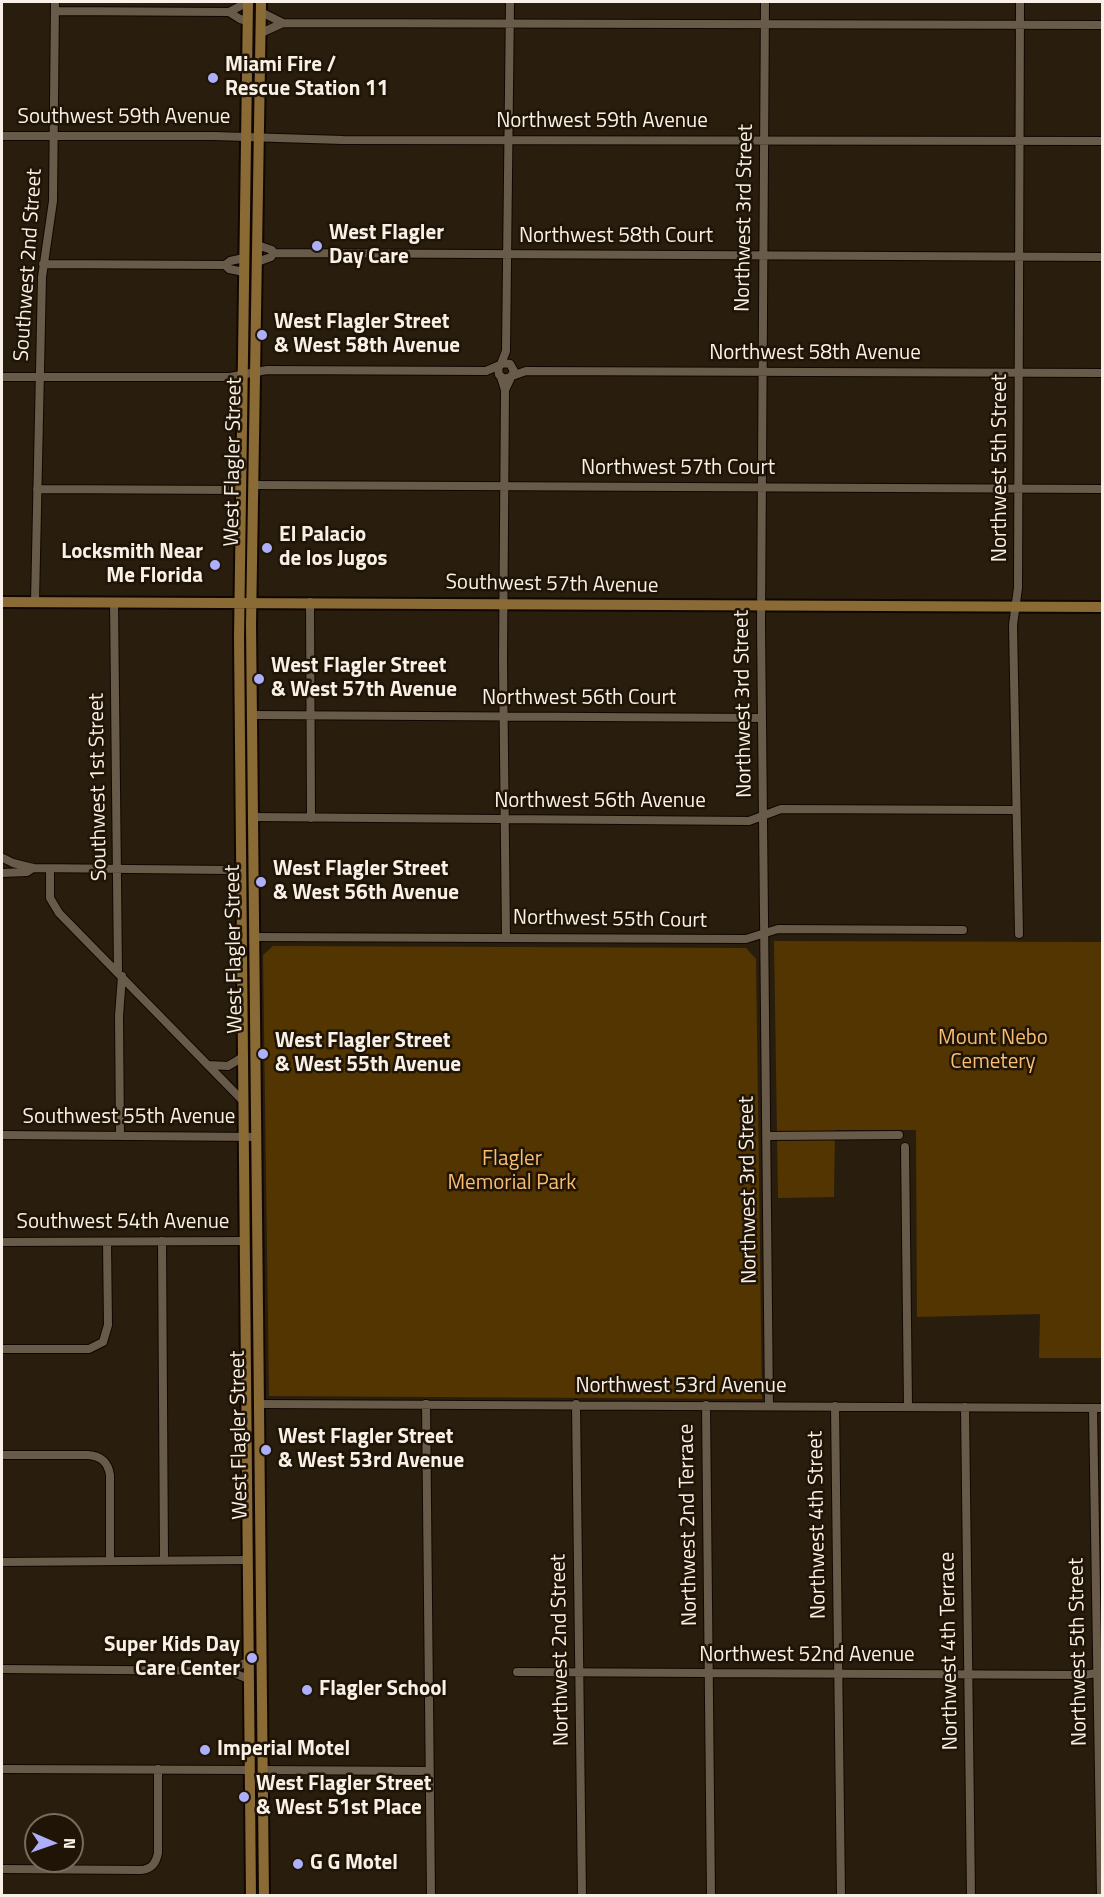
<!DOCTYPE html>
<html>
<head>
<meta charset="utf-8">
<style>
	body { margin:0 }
	#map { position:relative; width:1104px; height:1897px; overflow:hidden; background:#291d0d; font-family:"Titillium Web",sans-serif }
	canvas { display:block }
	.frame { position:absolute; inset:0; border:3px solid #f9f1e7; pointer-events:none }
	.north { position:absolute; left:24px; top:1813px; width:60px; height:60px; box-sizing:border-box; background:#1f1405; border:2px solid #766c5f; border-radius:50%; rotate:92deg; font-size:16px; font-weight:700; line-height:24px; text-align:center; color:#f9f1e7 }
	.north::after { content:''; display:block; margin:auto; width:21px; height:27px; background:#adaffb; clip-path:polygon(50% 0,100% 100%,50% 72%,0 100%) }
</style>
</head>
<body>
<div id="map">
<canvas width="1104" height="1897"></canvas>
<div class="frame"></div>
<div class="north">N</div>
</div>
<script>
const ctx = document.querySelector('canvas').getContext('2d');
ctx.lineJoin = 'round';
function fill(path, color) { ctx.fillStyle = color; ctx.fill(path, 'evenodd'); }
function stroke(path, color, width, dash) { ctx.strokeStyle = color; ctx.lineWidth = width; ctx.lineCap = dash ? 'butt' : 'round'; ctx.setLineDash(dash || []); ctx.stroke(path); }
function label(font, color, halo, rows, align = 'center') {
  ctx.font = font + ' "Titillium Web",sans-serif'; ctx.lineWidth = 5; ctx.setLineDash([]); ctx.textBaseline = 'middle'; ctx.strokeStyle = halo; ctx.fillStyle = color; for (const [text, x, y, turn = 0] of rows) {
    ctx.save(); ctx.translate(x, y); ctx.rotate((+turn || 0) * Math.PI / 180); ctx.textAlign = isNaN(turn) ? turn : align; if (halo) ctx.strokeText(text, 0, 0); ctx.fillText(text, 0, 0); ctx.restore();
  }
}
fill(new Path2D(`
	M774 941 1102 942V1358H1039L1040 1314 917 1317 916 1130H835L834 1197 778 1198Z
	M273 946 746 948 756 959 762 1399 269 1396 263 955Z`), '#533502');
const minor = new Path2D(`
	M765 2 761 624 769 1406
	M55 11 229 12 248 2
	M229 12 240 19 248 21
	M261 12 283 23
	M261 33 283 23 1102 25
	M2 136H214L343 140 1102 141
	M257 245 272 250 273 253
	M257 262 271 257 273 253 1102 257
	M43 264 225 265 229 269 244 272
	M225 265 230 261 244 258
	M501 364 506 351 510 2
	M512 376 526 371 1102 373
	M2 377H230L267 370 486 371 500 365
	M501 377 505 390 503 660 506 937
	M505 390 514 371 510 364 502 363 498 368 499 375 505 379 510 377
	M253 485 1102 489
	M37 489 240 490
	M35 602 42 277 53 201 55 2
	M114 602 118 971
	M310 602 311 818
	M253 715 762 718
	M253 817 749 821 781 809 1016 810
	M3 858 13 863 33 868 229 870 241 872
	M50 869V898L59 913 243 1101
	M2 873 27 872 33 868
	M1019 934 1013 625 1018 588 1020 2
	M255 937 746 939 778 929 963 930
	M208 1065 228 1066 243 1057
	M2 1135 257 1137
	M120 1135 119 1016 122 976
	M767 1136 899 1135
	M905 1147 908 1406
	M162 1241 164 1559
	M2 1242 245 1241
	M2 1349H89L103 1342 108 1325 107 1242
	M259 1404 1102 1408
	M426 1404 431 1896
	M576 1404 582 1896
	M706 1405 711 1896
	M835 1406 841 1896
	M965 1407 971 1896
	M1093 1408 1101 1896
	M2 1455H88C101 1456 108 1462 110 1475V1560
	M2 1562 248 1560
	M2 1669 228 1671 249 1679
	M228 1671 249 1661
	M517 1672 1084 1675 1097 1673
	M2 1769 250 1770
	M263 1770 429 1771
	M2 1869 141 1870C152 1869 156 1863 158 1853V1769`);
const secondary = new Path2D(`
	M248 2 239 637 251 1896
	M261 2 251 624 264 1896
	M2 602 1102 607`);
stroke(minor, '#110700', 10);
stroke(secondary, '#110700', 14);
stroke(minor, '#695b49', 8);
stroke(secondary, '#8a6a35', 10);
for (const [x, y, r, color] of [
	[213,78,6,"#adaffb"],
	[317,246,6,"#adaffb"],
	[262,335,6,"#adaffb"],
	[267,548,6,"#adaffb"],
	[215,565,6,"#adaffb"],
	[259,679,6,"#adaffb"],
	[261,882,6,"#adaffb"],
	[263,1054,6,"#adaffb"],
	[266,1450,6,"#adaffb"],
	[252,1658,6,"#adaffb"],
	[307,1690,6,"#adaffb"],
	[205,1750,6,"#adaffb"],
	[244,1797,6,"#adaffb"],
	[298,1864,6,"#adaffb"]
]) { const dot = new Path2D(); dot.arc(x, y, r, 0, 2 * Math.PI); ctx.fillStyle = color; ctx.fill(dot); stroke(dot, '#1f1405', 2); }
label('bold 21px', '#f9f1e7', '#1f1405', [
	["Miami Fire /",225,66],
	["Rescue Station 11",225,90],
	["West Flagler",329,234],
	["Day Care",329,258],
	["West Flagler Street",274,323],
	["& West 58th Avenue",274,347],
	["El Palacio",279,536],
	["de los Jugos",279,560],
	["Locksmith Near",203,553,"right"],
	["Me Florida",203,577,"right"],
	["West Flagler Street",271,667],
	["& West 57th Avenue",271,691],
	["West Flagler Street",273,870],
	["& West 56th Avenue",273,894],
	["West Flagler Street",275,1042],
	["& West 55th Avenue",275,1066],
	["West Flagler Street",278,1438],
	["& West 53rd Avenue",278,1462],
	["Super Kids Day",240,1646,"right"],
	["Care Center",240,1670,"right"],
	["Flagler School",319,1690],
	["Imperial Motel",217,1750],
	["West Flagler Street",256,1785],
	["& West 51st Place",256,1809],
	["G G Motel",310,1864]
], 'left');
label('21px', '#f9f1e7', '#1f1405', [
	["Southwest 59th Avenue",124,118],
	["Northwest 59th Avenue",602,122],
	["Northwest 3rd Street",745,218,-89],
	["Northwest 58th Court",616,237],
	["Southwest 2nd Street",29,265,-86],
	["Northwest 58th Avenue",815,354],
	["West Flagler Street",234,462,-89],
	["Northwest 5th Street",1001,468,-90],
	["Northwest 57th Court",678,469],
	["Southwest 57th Avenue",552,585,1],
	["Northwest 56th Court",579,699],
	["Northwest 3rd Street",744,704,-91],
	["Southwest 1st Street",99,787,-91],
	["Northwest 56th Avenue",600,802],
	["Northwest 55th Court",610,920,1],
	["West Flagler Street",235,949,-91],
	["Southwest 55th Avenue",129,1118],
	["Northwest 3rd Street",749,1190,-91],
	["Southwest 54th Avenue",123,1223],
	["Northwest 53rd Avenue",681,1387],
	["West Flagler Street",240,1435,-91],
	["Northwest 2nd Terrace",689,1525,-91],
	["Northwest 4th Street",818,1525,-91],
	["Northwest 2nd Street",561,1650,-91],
	["Northwest 4th Terrace",950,1651,-91],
	["Northwest 5th Street",1079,1652,-91],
	["Northwest 52nd Avenue",807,1656]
]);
label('21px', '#f9be71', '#1f1405', [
	["Mount Nebo",993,1039],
	["Cemetery",993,1063],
	["Flagler",512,1160],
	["Memorial Park",512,1184]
]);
</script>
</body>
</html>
